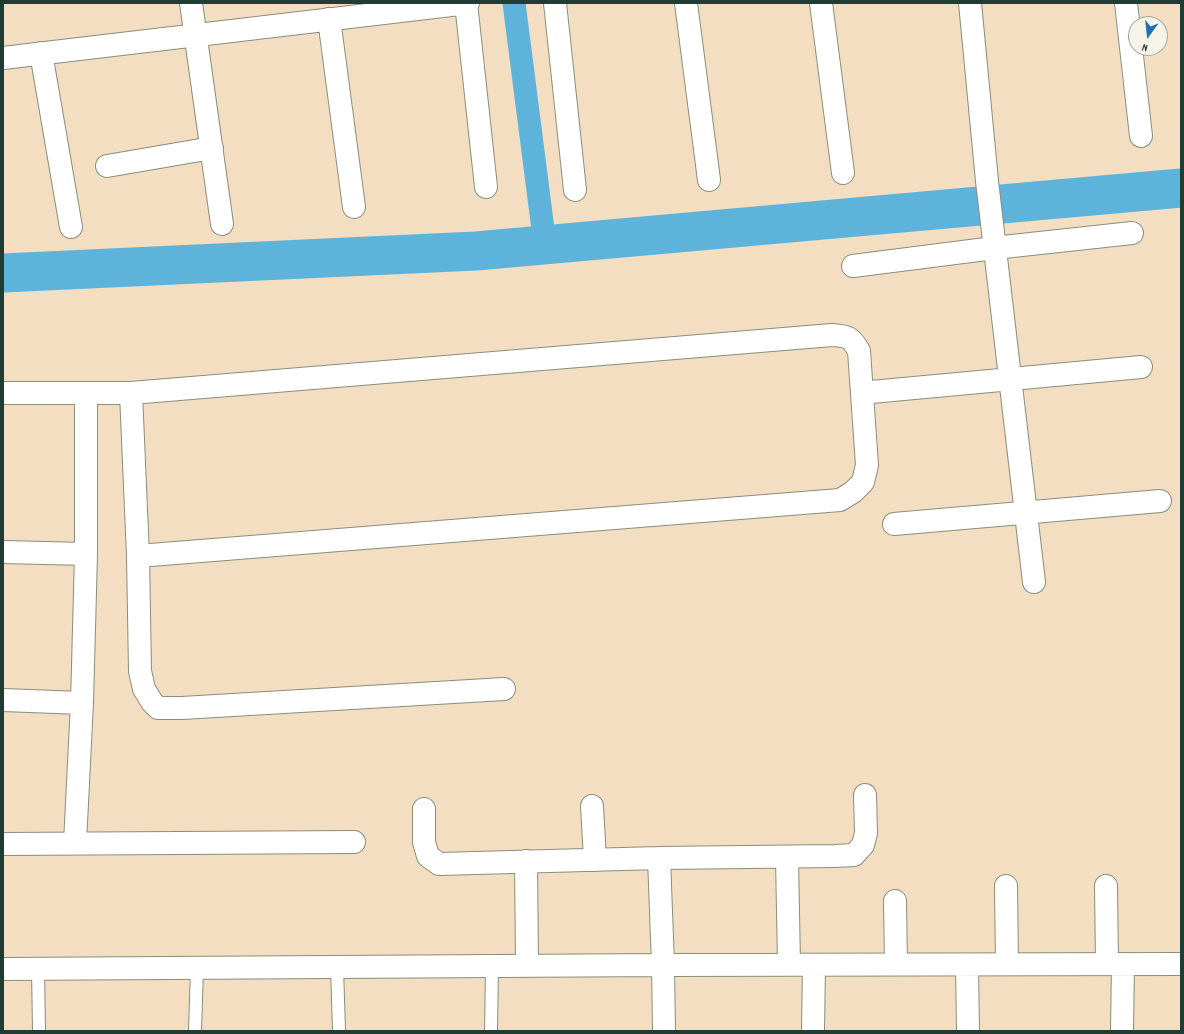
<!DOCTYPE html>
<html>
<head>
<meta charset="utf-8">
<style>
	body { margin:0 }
	#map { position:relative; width:1184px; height:1034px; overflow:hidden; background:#f3dec2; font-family:Dekko,sans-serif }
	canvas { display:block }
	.frame { position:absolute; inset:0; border:4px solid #1f3d34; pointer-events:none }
	.north { position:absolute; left:1128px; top:16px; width:40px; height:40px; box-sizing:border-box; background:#f7f3e8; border:1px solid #a1aaa0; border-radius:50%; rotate:195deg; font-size:11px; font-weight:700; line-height:16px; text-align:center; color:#1f3d34 }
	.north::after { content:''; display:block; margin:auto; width:14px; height:18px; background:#1f6fb2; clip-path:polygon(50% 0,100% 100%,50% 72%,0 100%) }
</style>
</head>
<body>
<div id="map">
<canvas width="1184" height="1034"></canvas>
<div class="frame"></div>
<div class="north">N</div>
</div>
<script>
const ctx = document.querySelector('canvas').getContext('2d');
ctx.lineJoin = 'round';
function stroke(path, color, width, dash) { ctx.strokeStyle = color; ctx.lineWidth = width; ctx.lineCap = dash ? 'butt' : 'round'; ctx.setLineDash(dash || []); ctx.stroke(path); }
stroke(new Path2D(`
	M514 3 545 245`), '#5eb3da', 23);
stroke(new Path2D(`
	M3 273 476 251 1181 188`), '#5eb3da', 39);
const service = new Path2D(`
	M337 967 339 1031
	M38 969 39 1031
	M195 1031 197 968
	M491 1031 492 966`);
const minor = new Path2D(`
	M191 3 222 224
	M466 3 486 187
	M555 3 575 190
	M686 3 709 180
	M821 3 843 173
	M970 3 987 181 1034 582
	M1126 3 1141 136
	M329 19 354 207
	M41 53 71 227
	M3 58 468 3
	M107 166 212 148
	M853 266 994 248 1132 233
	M871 392 1141 367
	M3 393H131L832 335C848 336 851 337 859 351L867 465 863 482 853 492 840 500 138 556
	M131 393 138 556 140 671 144 689 152 702 158 708H182L504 689
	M894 524 1160 501
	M3 552 86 554
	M3 700 82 703
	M592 806 595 860
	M424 809V842L428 856 439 864 659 858 835 856 854 855 863 845 866 833 865 795
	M75 843 82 703 86 554V393
	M3 844 354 842
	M787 857 789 965
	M659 858 663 965 664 1031
	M526 861 527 965
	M1006 886 1007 964
	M1106 886 1107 964
	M895 901 896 964
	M967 965 968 1031
	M3 969 663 965 1181 964
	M813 1031 814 965
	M1122 1031 1123 964`);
stroke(service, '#898e7b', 14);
stroke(minor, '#898e7b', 24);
stroke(service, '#fff', 12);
stroke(minor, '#fff', 22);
</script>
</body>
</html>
